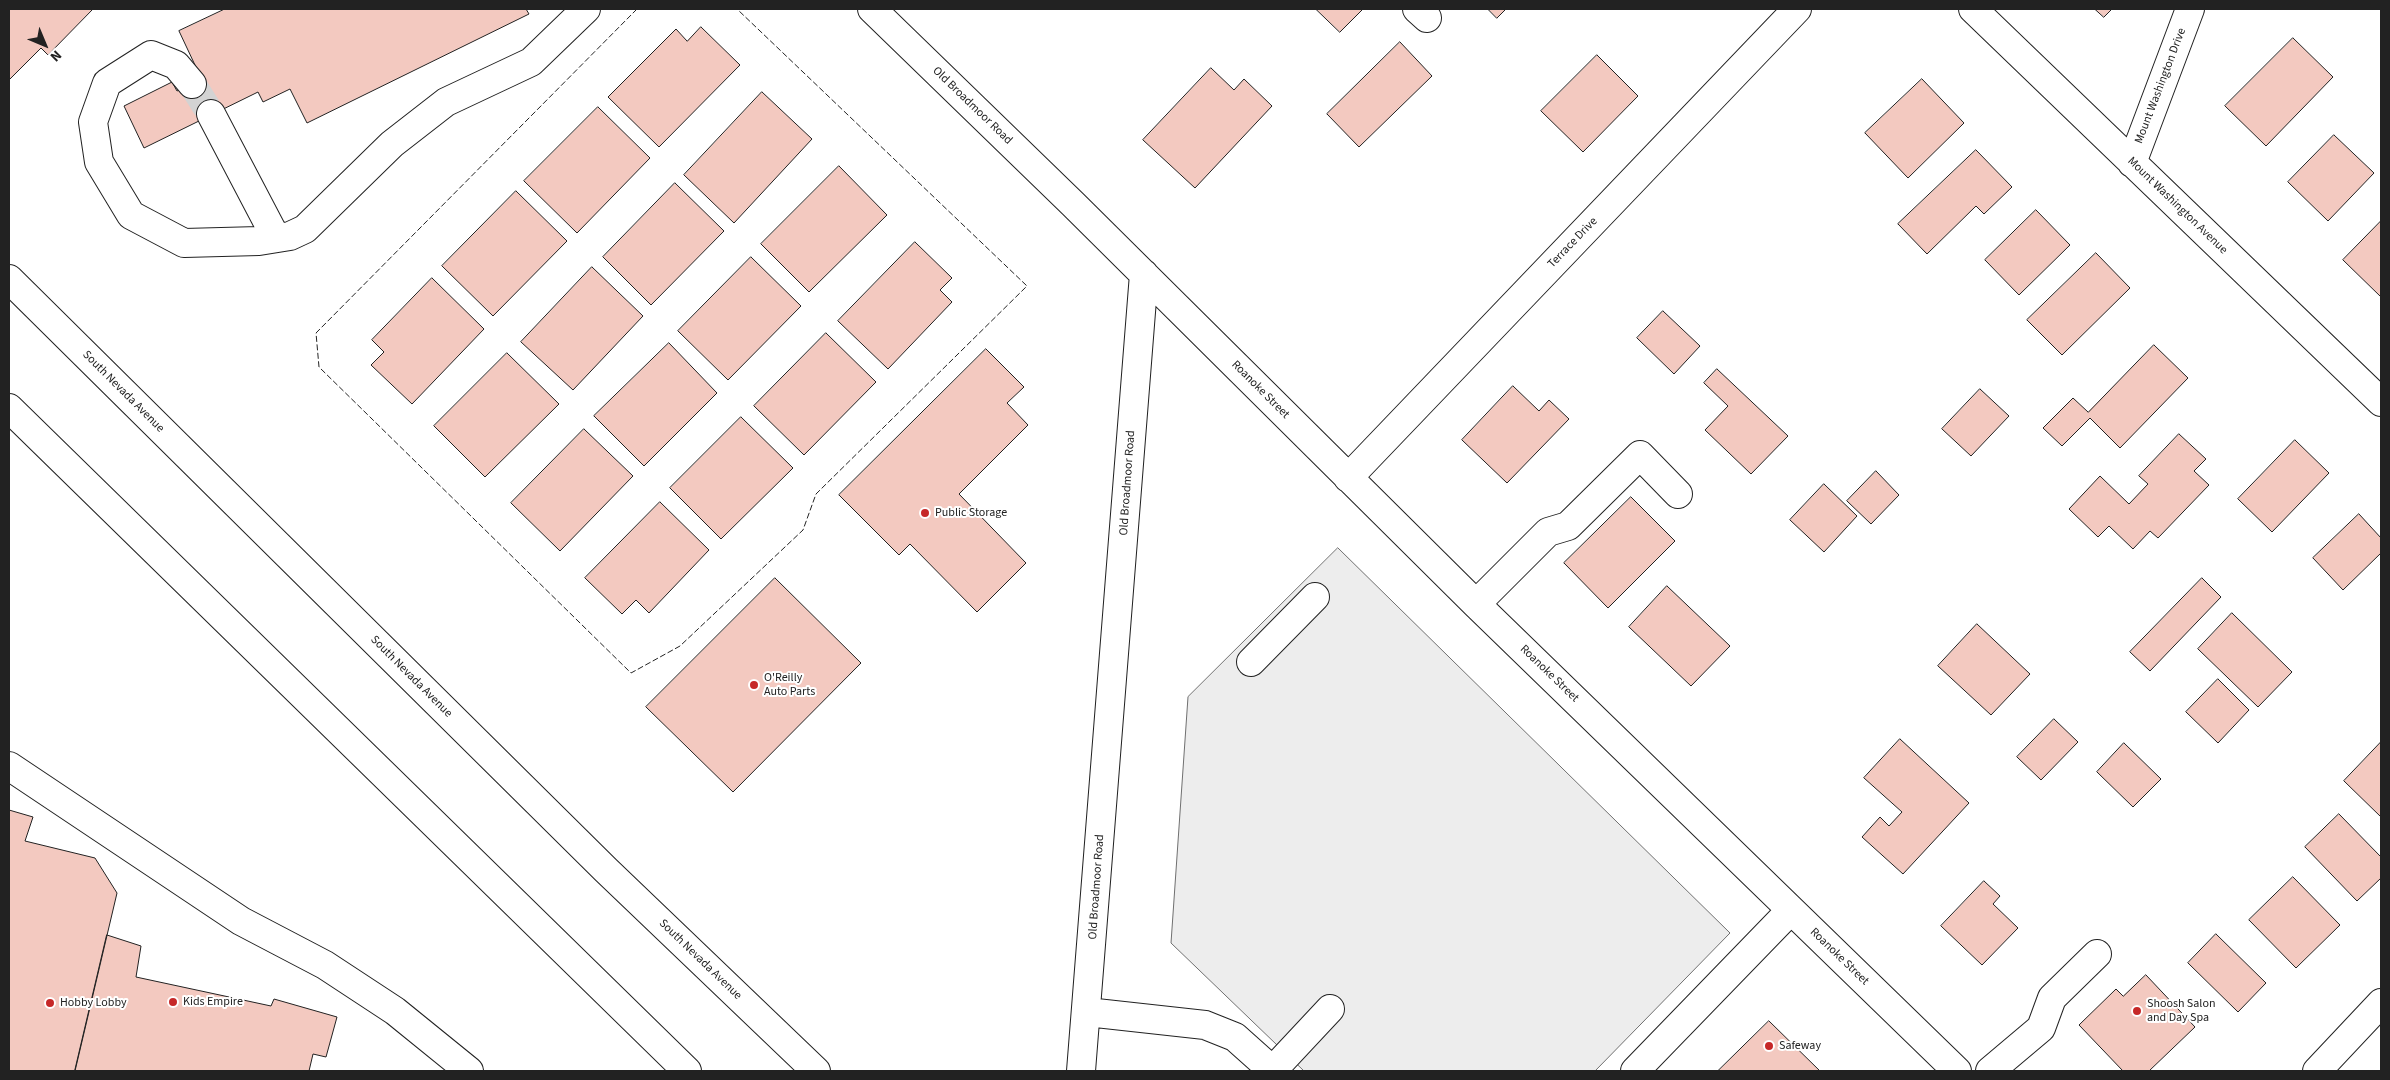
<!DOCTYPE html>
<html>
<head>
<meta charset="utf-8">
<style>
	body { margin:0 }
	#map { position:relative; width:2390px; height:1080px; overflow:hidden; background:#fff; font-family:"Source Sans 3",sans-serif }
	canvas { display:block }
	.frame { position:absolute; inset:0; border:10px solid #222; pointer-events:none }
	.north { position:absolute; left:20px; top:20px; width:50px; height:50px; -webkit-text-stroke:4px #fff; paint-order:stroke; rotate:135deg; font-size:14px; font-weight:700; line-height:20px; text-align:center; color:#222 }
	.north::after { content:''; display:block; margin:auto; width:18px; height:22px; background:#222; clip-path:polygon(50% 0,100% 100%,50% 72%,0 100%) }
</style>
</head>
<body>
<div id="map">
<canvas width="2390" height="1080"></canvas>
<div class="frame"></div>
<div class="north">N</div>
</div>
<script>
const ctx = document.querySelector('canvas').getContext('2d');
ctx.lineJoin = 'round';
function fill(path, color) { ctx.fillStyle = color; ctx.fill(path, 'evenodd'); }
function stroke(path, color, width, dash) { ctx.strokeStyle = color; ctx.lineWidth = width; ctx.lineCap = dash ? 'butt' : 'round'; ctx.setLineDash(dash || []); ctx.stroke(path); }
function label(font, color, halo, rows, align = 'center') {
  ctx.font = font + ' "Source Sans 3",sans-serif'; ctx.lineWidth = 4; ctx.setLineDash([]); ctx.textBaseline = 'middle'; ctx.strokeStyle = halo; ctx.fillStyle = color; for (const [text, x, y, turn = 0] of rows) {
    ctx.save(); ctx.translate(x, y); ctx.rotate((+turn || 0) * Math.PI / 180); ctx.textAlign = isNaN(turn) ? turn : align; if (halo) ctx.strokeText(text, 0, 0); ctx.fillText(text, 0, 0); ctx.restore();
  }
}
const parking = new Path2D(`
	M1338 548 1730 933 1595 1071H1304L1171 943 1188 697Z`);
fill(parking, '#ededed');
stroke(parking, '#6f6f6f', 1);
const building = new Path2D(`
	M9 9H93L48 55 41 48 9 80Z
	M225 9H526L529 14 307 123 290 89 263 102 258 92 144 148 124 106 172 82 177 91 202 80 179 31Z
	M1316 9H1363L1340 32Z
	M1488 9H1506L1497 18Z
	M2095 9H2112L2104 17Z
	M701 27 740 65 659 147 608 97 676 29 687 41Z
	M2293 38 2333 77 2266 146 2225 106Z
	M1400 42 1432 76 1359 147 1327 114Z
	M1597 55 1638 96 1583 152 1541 111Z
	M1211 68 1234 90 1244 79 1272 106 1195 188 1143 140Z
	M1922 79 1964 123 1908 178 1865 133Z
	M762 92 812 139 734 223 684 175Z
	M598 107 650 158 577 233 524 181Z
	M2334 135 2374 173 2328 221 2288 182Z
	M1976 150 2012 187 1984 214 1976 206 1927 254 1898 224Z
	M839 166 887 215 809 292 761 244Z
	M675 183 724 231 651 305 603 257Z
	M516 191 567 241 493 316 442 266Z
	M2036 210 2070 245 2019 295 1985 260Z
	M2381 221V297L2343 260Z
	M915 242 952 278 940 290 952 302 888 369 838 321Z
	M2096 253 2130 288 2062 355 2027 320Z
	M751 257 801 306 728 380 678 331Z
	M592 267 643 316 573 390 521 342Z
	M432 278 484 329 412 404 371 365 384 352 372 340Z
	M1663 311 1700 346 1674 374 1637 338Z
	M826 333 876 382 804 455 754 406Z
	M669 343 717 393 644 466 594 416Z
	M2154 345 2188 378 2120 448 2090 418 2062 446 2043 428 2073 398 2088 412Z
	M986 349 1024 387 1007 403 1028 425 959 494 1026 563 977 612 910 544 899 555 839 495Z
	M507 353 559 404 485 477 434 426Z
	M1717 369 1788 436 1751 474 1705 430 1728 406 1704 383Z
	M1513 386 1539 411 1549 400 1569 419 1507 483 1462 440Z
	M1980 389 2009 416 1971 456 1942 429Z
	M741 417 793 468 721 539 670 488Z
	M584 429 633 476 560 551 511 503Z
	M2179 434 2206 459 2194 471 2209 485 2158 538 2150 531 2133 549 2109 526 2098 537 2069 509 2100 476 2129 504 2148 484 2139 476Z
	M2295 440 2329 473 2272 532 2238 499Z
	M1876 471 1899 495 1871 524 1847 501Z
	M1824 484 1857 516 1824 552 1790 520Z
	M1631 497 1675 541 1608 608 1564 563Z
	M660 502 709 550 649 613 636 600 622 614 585 578Z
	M2359 514 2381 538V553L2343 590 2313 558Z
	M775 578 861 663 733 792 646 707Z
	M2202 578 2221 597 2150 671 2130 652Z
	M1667 586 1730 646 1691 686 1629 627Z
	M2232 613 2292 672 2258 707 2198 649Z
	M1977 624 2030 674 1991 715 1938 666Z
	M2218 679 2249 710 2218 743 2186 712Z
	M2054 719 2078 742 2041 780 2017 757Z
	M1900 739 1969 803 1903 874 1862 837 1880 817 1889 826 1902 812 1864 778Z
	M2381 742V817L2344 781Z
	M2124 743 2161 779 2133 807 2097 772Z
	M9 810 33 817 25 841 95 858 117 893 75 1071H9Z
	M2339 814 2381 857V878L2357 901 2305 847Z
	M2293 877 2340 925 2296 968 2249 920Z
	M1984 881 2000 896 1993 904 2018 928 1982 965 1941 926Z
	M2216 934 2266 983 2238 1012 2188 963Z
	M107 935 141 946 136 977 271 1006 274 999 337 1017 326 1057 313 1054 309 1071H75Z
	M2146 975 2195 1027 2149 1071H2123L2079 1025 2116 989 2123 996Z
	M1769 1021 1820 1071H1718Z`);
fill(building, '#f3c9c0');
stroke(building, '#222', 1);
stroke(new Path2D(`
	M192 84 211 114`), '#d3d3d3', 28, [28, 14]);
const minor = new Path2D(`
	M872 9 1073 204 1476 604 1957 1071
	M1417 9 1427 18
	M1973 9 2381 402
	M192 84 176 65 151 55 107 83 93 122 99 162 131 215 184 243 259 241 290 236 305 229 392 144 446 102 531 62 586 9
	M211 114 276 238
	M2132 163 2190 9
	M1348 478 1797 9
	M1476 604 1548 532 1568 526 1640 455 1678 494
	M1251 662 1315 597
	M9 766 241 921 325 965 395 1011 469 1071
	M1087 1012 1205 1025 1235 1037 1273 1071
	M1081 1071 1144 274
	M1272 1071 1330 1009
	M1635 1071 1791 910
	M1990 1071 2041 1028 2052 998 2097 954`);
const major = new Path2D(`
	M2317 1071 2381 1003`);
const highway = new Path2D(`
	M9 279 606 870 816 1071
	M9 408 687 1071`);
stroke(minor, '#222', 30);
stroke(major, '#222', 30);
stroke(highway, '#222', 30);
stroke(minor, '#fff', 28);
stroke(major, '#fff', 28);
stroke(highway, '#fff', 28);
stroke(new Path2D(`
	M637 9 316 333 319 367 631 673 680 646 803 530 816 494 1027 286 737 9`), '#222', 1, [6, 2.5]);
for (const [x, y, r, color] of [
	[925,513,5,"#c62828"],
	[754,685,5,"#c62828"],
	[173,1002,5,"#c62828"],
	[50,1003,5,"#c62828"],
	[2137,1011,5,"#c62828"],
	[1769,1046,5,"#c62828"]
]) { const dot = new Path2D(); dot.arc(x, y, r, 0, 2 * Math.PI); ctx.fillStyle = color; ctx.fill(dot); stroke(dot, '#fff', 2); }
label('12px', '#222', '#fff', [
	["Mount Washington Drive",2161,86,-69],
	["Old Broadmoor Road",972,106,44],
	["Mount Washington Avenue",2177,206,44],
	["Terrace Drive",1573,243,-46],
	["Roanoke Street",1260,390,45],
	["South Nevada Avenue",123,392,45],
	["Old Broadmoor Road",1128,483,-86],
	["Roanoke Street",1549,674,44],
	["South Nevada Avenue",411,677,45],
	["Old Broadmoor Road",1097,887,-86],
	["Roanoke Street",1839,957,44],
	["South Nevada Avenue",700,960,44]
]);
label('12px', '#222', '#fff', [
	["Public Storage",935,513],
	["O'Reilly",764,678],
	["Auto Parts",764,692],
	["Kids Empire",183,1002],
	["Hobby Lobby",60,1003],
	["Shoosh Salon",2147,1004],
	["and Day Spa",2147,1018],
	["Safeway",1779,1046]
], 'left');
</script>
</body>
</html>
